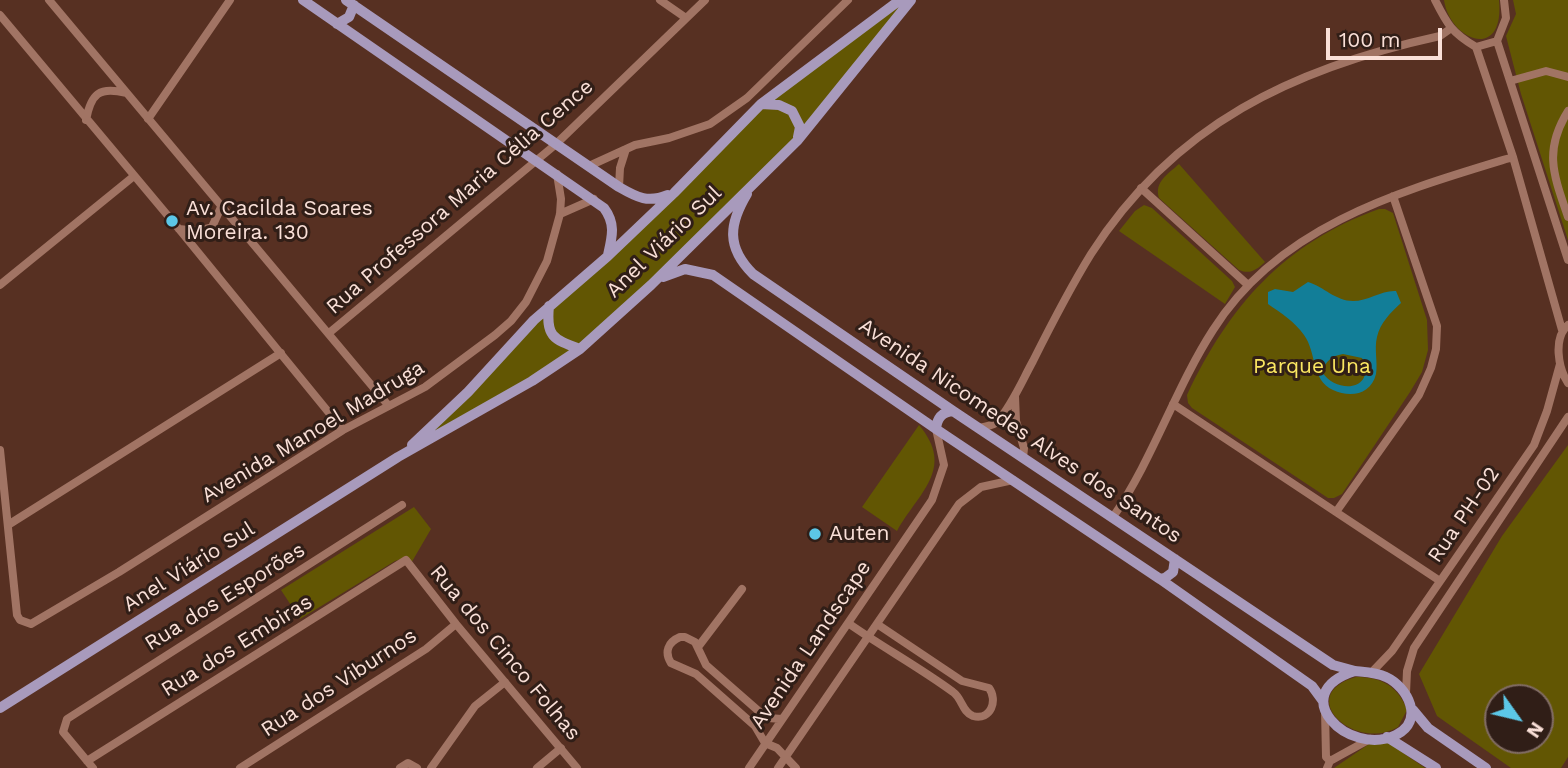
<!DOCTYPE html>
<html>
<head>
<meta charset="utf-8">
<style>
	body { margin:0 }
	#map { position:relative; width:1568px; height:768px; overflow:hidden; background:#573022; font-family:"Work Sans",sans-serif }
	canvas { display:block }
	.north { position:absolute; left:1484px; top:684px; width:70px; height:70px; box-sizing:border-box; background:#301e17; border:2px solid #816c64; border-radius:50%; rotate:124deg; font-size:19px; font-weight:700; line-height:28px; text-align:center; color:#fae0d8 }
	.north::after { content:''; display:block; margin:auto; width:24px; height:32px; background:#5cc7e7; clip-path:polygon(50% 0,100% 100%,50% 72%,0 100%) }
	.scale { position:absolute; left:1326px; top:28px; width:116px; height:32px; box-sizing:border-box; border:4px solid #fae0d8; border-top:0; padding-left:9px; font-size:21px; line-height:24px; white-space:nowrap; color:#fae0d8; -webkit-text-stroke:5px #301e17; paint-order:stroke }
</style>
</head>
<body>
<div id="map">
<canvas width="1568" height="768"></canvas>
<div class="north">N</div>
<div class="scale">100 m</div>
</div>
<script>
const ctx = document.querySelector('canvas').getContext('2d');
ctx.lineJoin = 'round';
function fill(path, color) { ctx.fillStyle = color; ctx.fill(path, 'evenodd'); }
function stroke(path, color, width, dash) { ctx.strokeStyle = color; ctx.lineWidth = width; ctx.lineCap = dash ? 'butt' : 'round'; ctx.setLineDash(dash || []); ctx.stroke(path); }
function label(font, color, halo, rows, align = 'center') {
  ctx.font = font + ' "Work Sans",sans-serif'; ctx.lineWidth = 6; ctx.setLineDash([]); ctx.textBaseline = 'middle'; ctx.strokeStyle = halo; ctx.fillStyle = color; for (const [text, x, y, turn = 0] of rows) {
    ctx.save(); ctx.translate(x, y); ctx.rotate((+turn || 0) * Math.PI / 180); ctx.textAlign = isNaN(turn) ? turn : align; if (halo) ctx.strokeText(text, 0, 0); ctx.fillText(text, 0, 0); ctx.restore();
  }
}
fill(new Path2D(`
	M900 0H911L797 141 580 349 398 457 534 320 761 104Z
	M1444 0H1499C1505 62 1450 41 1444 0Z
	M1513 0H1568V240L1521 94 1506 36 1516 14Z
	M1179 164 1265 262C1257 269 1251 275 1239 270L1159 198C1154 182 1168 174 1179 164Z
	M1144 205 1152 208 1232 281 1235 287 1225 304 1119 231 1135 211Z
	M1379 209H1385L1393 213 1427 320 1428 350 1422 372 1410 392 1342 494 1334 498H1328L1192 408 1188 403 1187 395C1229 306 1284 243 1379 209Z
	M919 425C956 469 918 493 897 531L862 507Z
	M1568 445V757L1561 768H1511L1437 716 1419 674 1502 536ZM1498 698H1540V740H1498Z
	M414 507 431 529 410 565 401 559 395 561 300 619 281 590Z
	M1356 677C1381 677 1398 686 1407 710L1398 727C1355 753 1293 695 1356 677Z
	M1387 742 1425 768H1334L1369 744Z`), '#625603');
fill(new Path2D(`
	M1308 282C1324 287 1336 301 1353 301 1368 301 1382 290 1396 291L1401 303C1391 312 1380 323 1377 337 1374 349 1378 363 1376 374 1371 395 1350 398 1333 390 1311 380 1317 353 1304 335 1295 322 1281 313 1268 304V292L1275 289 1293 292ZM1343 354 1362 358C1377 390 1337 395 1322 372 1326 361 1331 356 1343 354Z`), '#127e98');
stroke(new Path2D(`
	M49 0 388 405
	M660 0 686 18
	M1435 0C1447 24 1452 33 1476 47L1497 41
	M0 15 179 229 343 430
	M1497 41 1568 260
	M1497 41 1506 18 1504 0
	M1476 47 1513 157 1562 330
	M1510 81 1546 71 1568 77
	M1568 111C1543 151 1554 176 1568 217
	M148 119 230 0
	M86 120C91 94 99 86 126 93
	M589 166 635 145 669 138 710 124 747 98 848 0
	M619 187 620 168 626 149
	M1141 188 1248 285
	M560 214 594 199
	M179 229 198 231 212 227 222 205
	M0 285 134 176
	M1568 325C1553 338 1558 368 1568 383
	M329 333 555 145 705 0
	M1015 396 1016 421 1024 448 1023 458
	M1173 404 1440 581
	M979 428C986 426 994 426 998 421 1013 403 1022 381 1033 361 1051 325 1070 288 1091 254 1174 124 1294 68 1440 36L1450 29
	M0 450 17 615 20 620 31 624 119 572 343 430 425 387 495 335 511 321 526 302 547 261 560 214 561 199 557 174
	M1336 512 1419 395 1431 368 1436 349 1437 326 1393 196
	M1113 517C1153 459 1175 389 1213 330 1279 225 1401 191 1513 157
	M8 525 281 353
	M848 623C882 647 919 667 953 692 962 698 962 712 973 716 991 721 998 700 989 688L962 681 877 624
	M698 647 742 589
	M1372 672 1392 651 1534 445 1547 411 1560 364
	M1406 693 1407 671 1414 648 1568 417
	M1325 710 1326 757 1330 761
	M782 719 768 718 762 714 706 665 695 642 685 637H680C668 642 664 652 671 663L696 674 755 726 765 743 777 748 796 768
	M87 761 406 560 456 624 577 768
	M93 768 63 732 67 719 402 505
	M240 768 426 649 456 624
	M400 768 408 763 417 768
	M431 768 475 706 505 682
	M537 768 561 748
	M749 768 932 500 944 465 936 429
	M778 768 959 504 981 487 1013 480
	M1327 768 1330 761 1370 739`), '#a17464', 8);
stroke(new Path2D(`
	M303 0 604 208C616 224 612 237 608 255
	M346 0 619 187C638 198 648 203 668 195
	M337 24 349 17 354 5
	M761 104 779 105 792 111 800 127 798 137
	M747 194C729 224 726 247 753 274L953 411 1333 665 1355 671
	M663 277 685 269 713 275 936 429 1160 579 1312 686 1323 701
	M549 306C546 336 552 339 580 349
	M936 429C937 418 942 412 953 411
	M412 445 468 392 534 320 608 256 674 193 761 104 900 0
	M1160 579 1165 578 1173 572 1175 559
	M1355 671C1366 672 1376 672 1386 677 1408 687 1425 721 1396 735 1348 758 1284 693 1355 671Z
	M0 708 398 457 532 381 580 349 651 285 797 141 911 0
	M1413 710 1428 728 1486 768
	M1387 737 1436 768`), '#a89abc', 10);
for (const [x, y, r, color] of [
	[172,221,7,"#5cc7e7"],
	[815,534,7,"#5cc7e7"]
]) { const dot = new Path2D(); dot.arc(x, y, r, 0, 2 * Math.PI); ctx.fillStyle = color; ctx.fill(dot); stroke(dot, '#301e17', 2.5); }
label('21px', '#fae0d8', '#301e17', [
	["Rua Professora Maria Célia Cence",460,197,-41],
	["Anel Viário Sul",664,242,-44],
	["Avenida Nicomedes Alves dos Santos",1020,431,34],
	["Avenida Manoel Madruga",313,432,-31],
	["Rua PH-02",1464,515,-56],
	["Anel Viário Sul",189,567,-32],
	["Rua dos Esporões",225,597,-32],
	["Avenida Landscape",811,645,-56],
	["Rua dos Embiras",237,646,-32],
	["Rua dos Cinco Folhas",505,653,50],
	["Rua dos Viburnos",339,683,-33]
]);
label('21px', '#fae0d8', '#301e17', [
	["Av. Cacilda Soares",186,209],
	["Moreira. 130",186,233],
	["Auten",829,534]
], 'left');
label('21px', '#fbe661', '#301e17', [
	["Parque Una",1312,367]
]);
</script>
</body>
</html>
